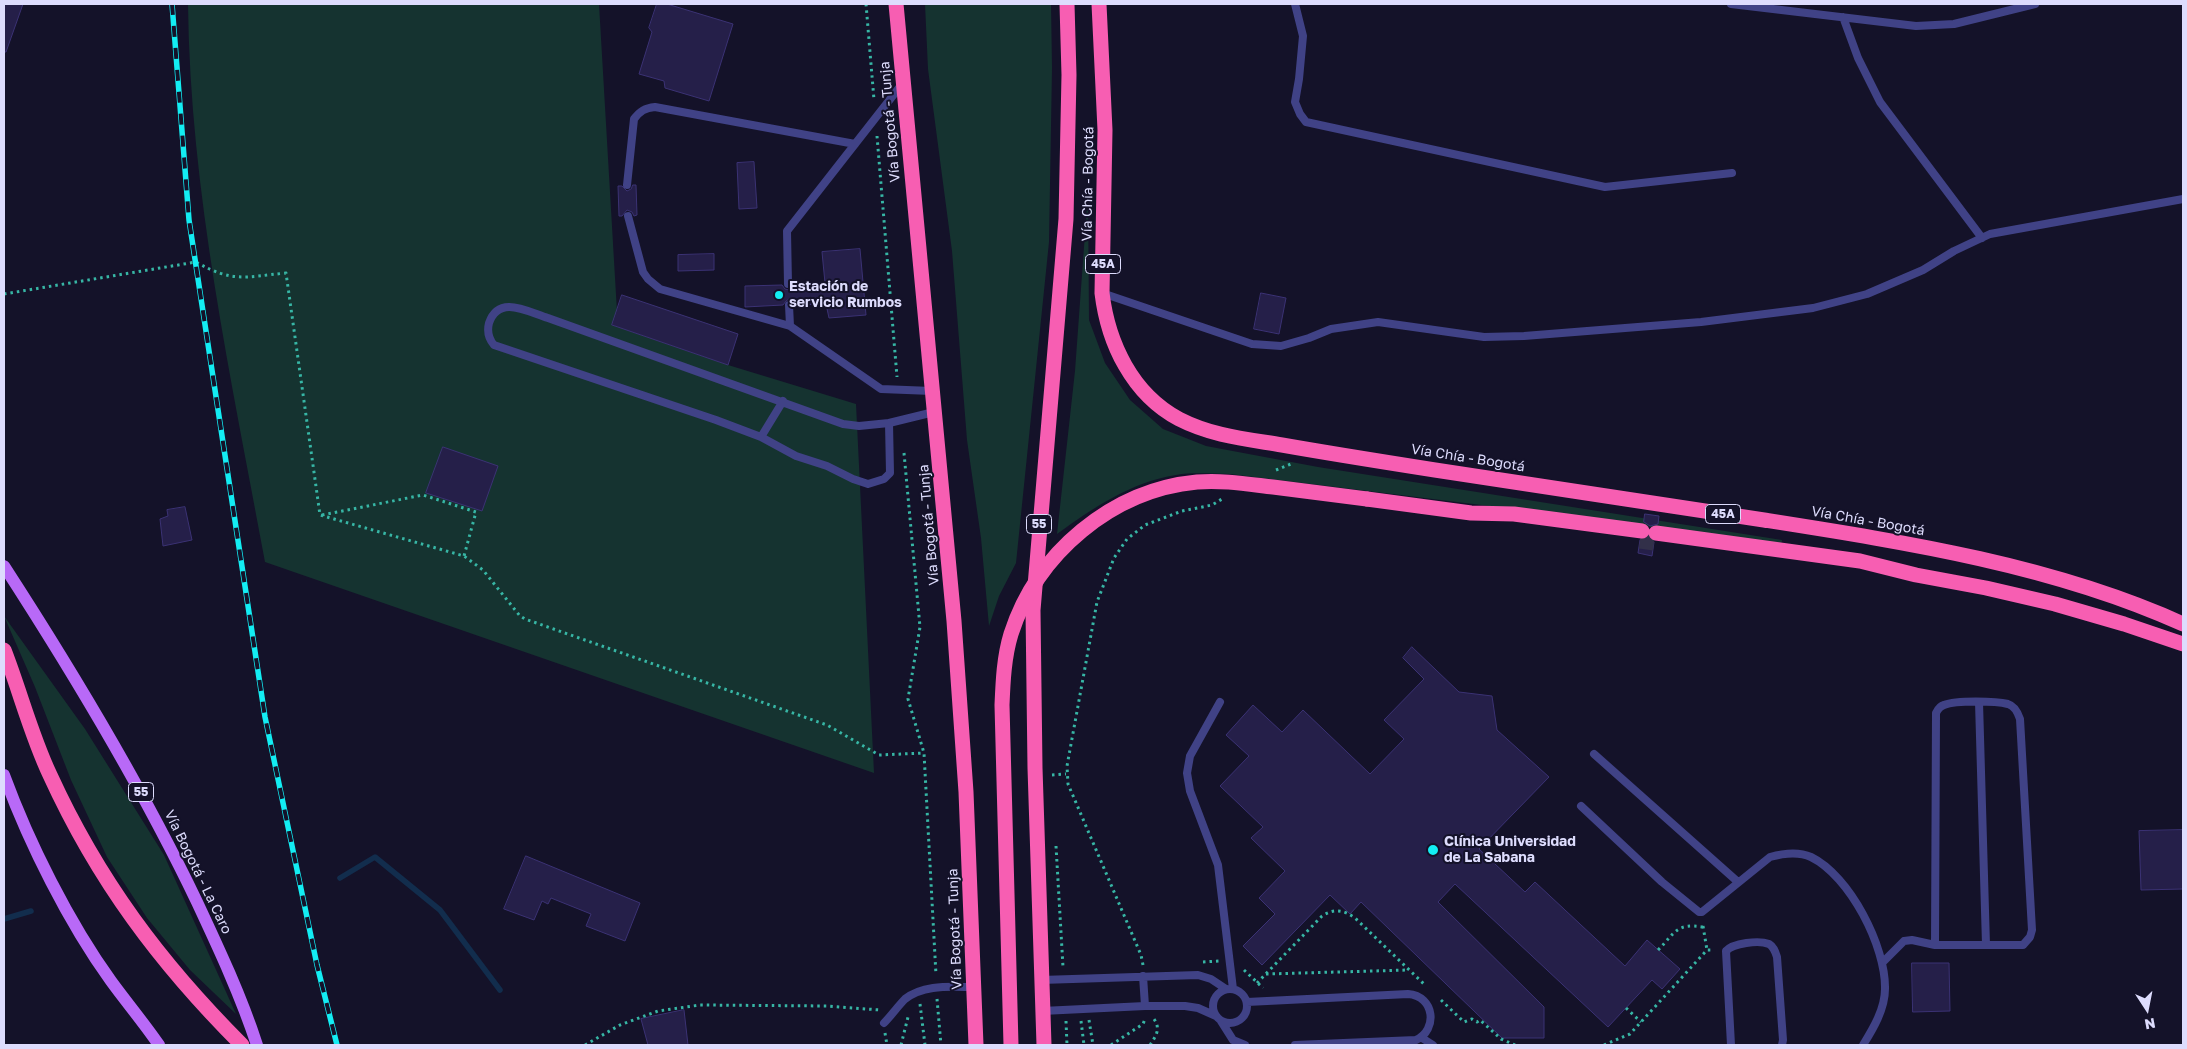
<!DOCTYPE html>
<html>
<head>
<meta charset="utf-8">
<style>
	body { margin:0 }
	#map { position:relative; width:2187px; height:1049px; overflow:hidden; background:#141229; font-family:"Golos Text",sans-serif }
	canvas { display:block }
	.frame { position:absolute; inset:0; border:5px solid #dddcfd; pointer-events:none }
	.north { position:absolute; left:2122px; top:984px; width:50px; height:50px; -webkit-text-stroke:4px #141229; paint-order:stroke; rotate:169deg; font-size:14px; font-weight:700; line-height:20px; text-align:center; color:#dddcfd }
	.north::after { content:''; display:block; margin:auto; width:18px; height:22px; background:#dddcfd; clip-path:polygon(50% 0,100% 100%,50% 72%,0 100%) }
</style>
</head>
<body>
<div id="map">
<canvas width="2187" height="1049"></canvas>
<div class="frame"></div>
<div class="north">N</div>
</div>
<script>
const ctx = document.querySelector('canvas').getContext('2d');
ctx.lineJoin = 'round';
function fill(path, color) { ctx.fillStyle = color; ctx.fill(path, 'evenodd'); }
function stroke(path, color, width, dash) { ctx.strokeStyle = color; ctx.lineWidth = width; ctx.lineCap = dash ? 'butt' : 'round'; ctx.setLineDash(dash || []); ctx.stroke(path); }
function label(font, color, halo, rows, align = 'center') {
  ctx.font = font + ' "Golos Text",sans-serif'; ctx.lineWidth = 4; ctx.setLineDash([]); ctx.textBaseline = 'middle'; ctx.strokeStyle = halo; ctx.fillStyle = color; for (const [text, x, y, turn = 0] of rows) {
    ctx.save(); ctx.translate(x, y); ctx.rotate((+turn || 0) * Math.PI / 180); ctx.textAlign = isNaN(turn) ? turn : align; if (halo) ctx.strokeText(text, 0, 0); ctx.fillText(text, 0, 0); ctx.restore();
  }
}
fill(new Path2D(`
	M188 4H599L617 312 612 325 728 365 856 404 874 773 265 562C231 377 190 192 188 4Z
	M925 4H1051L1052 68 1049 242 1016 563 999 596 989 626 981 538 967 440 952 251 928 69Z
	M1088 192 1089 320 1105 363 1130 400 1163 429 1206 446 1318 467 1782 540 1781 546 1603 520 1230 474C1213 474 1193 472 1176 475 1131 482 1093 508 1057 534L1075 371Z
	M4 616 85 729 164 855 236 1014 190 970 147 918 107 857 71 780 35 687Z`), '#153330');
stroke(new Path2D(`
	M340 878 375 857 440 910 500 990
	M4 919 31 911`), '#122d4d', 5.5);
const building = new Path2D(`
	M4 4H23L6 52H4Z
	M657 4H667L733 24 709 101 665 88 664 81 639 74 652 32 649 28Z
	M754 162 757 208 739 209 737 163Z
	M633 185H636L637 215 634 216 632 212 627 210 622 216H619L618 186H622L627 191 631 189Z
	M860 249 866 315 829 318 826 304 795 305 793 302 789 299 786 301 783 305 745 307V286L782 285 785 289 789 290 794 284 825 283 822 252Z
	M714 254V270L678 271V255Z
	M1261 293 1286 298 1279 334 1254 329Z
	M622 295 738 334 728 365 612 325Z
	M443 447 498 466 482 511 426 493Z
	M185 507 192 540 163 546 160 519 168 516 167 510Z
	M1645 514 1659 516 1658 524 1650 526 1644 522Z
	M1648 538 1654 542 1652 556 1638 553 1640 540Z
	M1412 647 1459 692 1492 696 1497 730 1549 777 1479 849 1525 892 1535 882 1625 966 1647 940 1680 969 1662 989 1652 980 1608 1027 1455 884 1438 902 1544 1007V1038H1502L1361 902 1350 914 1330 895 1262 965 1243 946 1275 914 1259 898 1285 871 1251 838 1263 827 1220 786 1249 756 1226 735 1253 705 1282 732 1303 710 1370 774 1404 739 1384 720 1424 679 1403 658Z
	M2183 830V889L2141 890 2139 831Z
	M526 856 640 903 625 941 586 926 591 914 551 898 548 904 542 901 534 920 504 909Z
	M1912 963H1949L1950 1011 1913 1012Z
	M684 1010 688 1045H648L641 1019Z`);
fill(building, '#251f49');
stroke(building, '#3b3274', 1);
stroke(new Path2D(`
	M1640 541 1654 543`), '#323049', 15, [15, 8]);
stroke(new Path2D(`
	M866 4 874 100
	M877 136 897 377
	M4 294 196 262C233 283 245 277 286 273L320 515 464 556 483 570 520 616 525 619 827 725 879 755 924 753
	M904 453 920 627 908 699 924 753 936 975
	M1276 470 1291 464
	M322 515 423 495 476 512 464 556
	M1052 775 1066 774
	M1056 846 1063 967
	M1703 926 1707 950
	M1658 950C1676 932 1676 923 1703 927
	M1203 962 1219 961
	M1143 965 1141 955 1068 784 1067 766 1097 602 1114 558 1127 539 1145 525 1182 511 1212 505 1222 499
	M1244 970 1263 988
	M1266 974 1409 970
	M1257 983 1322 916C1334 908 1344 910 1355 918L1424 984
	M937 999 941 1045
	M1441 1000 1464 1022 1472 1019 1477 1022 1480 1020 1501 1039 1515 1045
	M920 1004 925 1045
	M1626 1008 1641 1022
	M1089 1020 1093 1045
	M1066 1021 1067 1045
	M1081 1021 1084 1045
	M885 1033 887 1045
	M585 1045 620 1025 658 1011 700 1005 827 1006 880 1010
	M901 1045 908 1017
	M1111 1045 1143 1024 1145 1019
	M1150 1045C1156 1036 1161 1029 1154 1019
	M1604 1045 1630 1034 1707 950H1713`), '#37b6a5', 3, [2.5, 4]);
stroke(new Path2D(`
	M1295 4 1303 36 1299 79 1295 102 1300 114 1306 122 1605 187 1732 173
	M1731 4 1916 26 1954 24 2035 4
	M1843 17 1858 58 1880 102 1982 238
	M627 185 634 119C640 111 645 108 655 107L855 144
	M628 216 643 272 648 279 660 289 790 326 881 389 932 391
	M788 284 787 231 902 84
	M1102 293 1252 344 1281 346 1309 338 1331 329 1378 322 1484 337 1524 336 1701 322 1813 308 1867 294 1923 270 1954 251 1990 234 2183 199
	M789 305 790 326
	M889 423 859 426 843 424 548 318C528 312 499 294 489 323 487 331 488 338 494 345L716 420 761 437 796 456 827 466 853 479 868 484 884 479 890 473 889 423 934 412
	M761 437 783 401
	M1220 702 1190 756 1187 773 1190 791 1218 865 1233 989
	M1979 702 1986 945
	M1594 754 1738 882
	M1581 806 1662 882 1699 912H1702L1770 857C1784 853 1798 851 1811 857 1850 876 1886 947 1885 989 1885 1009 1873 1029 1863 1045
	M1882 963 1904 941 1912 940 1935 945H2023L2030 937 2032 930 2020 719C2018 713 2015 706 2008 704 1996 701 1956 700 1944 705 1940 706 1938 709 1936 713L1935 945
	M1143 976 1145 1006
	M1041 980 1198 975 1211 979 1226 989
	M1213 1006a17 17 0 1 1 34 0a17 17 0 1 1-34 0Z
	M1247 1002 1408 994C1435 996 1438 1030 1416 1040L1295 1045
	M1042 1011 1145 1006H1185L1198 1008 1216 1016
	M1221 1021 1233 1040 1245 1045
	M884 1023C891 1016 898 1006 905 999 924 984 951 987 974 987
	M1422 1038 1433 1045
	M1731 1045 1726 951C1733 943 1759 940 1769 944 1774 947 1775 951 1777 957L1783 1040 1782 1045`), '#404286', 8);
stroke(new Path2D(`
	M4 566C74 674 141 785 197 902 219 949 241 996 257 1045
	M4 775C29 843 69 923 111 981 127 1003 144 1023 159 1045`), '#b869f7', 12);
stroke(new Path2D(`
	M896 4 954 621 966 792 976 1045
	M1099 4 1105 130 1102 293C1108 343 1132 394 1179 419 1212 436 1246 439 1282 445 1333 454 1384 462 1435 470 1544 486 1654 503 1764 520 1904 542 2053 565 2183 624
	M1367 499 1471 513 1514 514 1642 531
	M1656 533 1860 561 1916 575 1986 588 2055 604 2124 624 2183 644
	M4 650C20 691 31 735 50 775 98 880 160 963 242 1045
	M1044 1045 1035 768 1033 610 1066 219 1069 75 1067 4`), '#f75eb2', 15);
const rail = new Path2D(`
	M172 4 189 220 265 717 317 965 337 1045`);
stroke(rail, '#13edf3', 5.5);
stroke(rail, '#141229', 4, [11]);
stroke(new Path2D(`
	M1011 1045 1002 705C1003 681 1004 657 1011 634 1037 553 1112 490 1197 482 1223 480 1247 484 1273 487 1304 491 1335 495 1367 499`), '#f75eb2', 15);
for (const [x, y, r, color] of [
	[779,295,5,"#13edf3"],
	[1433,850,6,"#13edf3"]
]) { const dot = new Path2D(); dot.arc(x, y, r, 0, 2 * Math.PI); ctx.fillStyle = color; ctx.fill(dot); stroke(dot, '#141229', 2); }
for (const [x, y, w] of [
	[1103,264,35],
	[1723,514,35],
	[1039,524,25],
	[141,792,25]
]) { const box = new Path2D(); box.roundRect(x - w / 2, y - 9.5, w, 19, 4); ctx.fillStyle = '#141229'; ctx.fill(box); stroke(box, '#dddcfd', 1); }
label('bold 12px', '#dddcfd', null, [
	["45A",1103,264],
	["45A",1723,514],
	["55",1039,524],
	["55",141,792]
]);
label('14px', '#dddcfd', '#141229', [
	["Vía Bogotá - Tunja",890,122,-95],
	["Vía Chía - Bogotá",1088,184,-89],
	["Vía Chía - Bogotá",1468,458,9],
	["Vía Chía - Bogotá",1868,521,10],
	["Vía Bogotá - Tunja",929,525,-95],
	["Vía Bogotá - La Caro",198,872,64],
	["Vía Bogotá - Tunja",955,929,-92]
]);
label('bold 14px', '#dddcfd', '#141229', [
	["Estación de",789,287],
	["servicio Rumbos",789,303],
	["Clínica Universidad",1444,842],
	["de La Sabana",1444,858]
], 'left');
</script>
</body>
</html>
